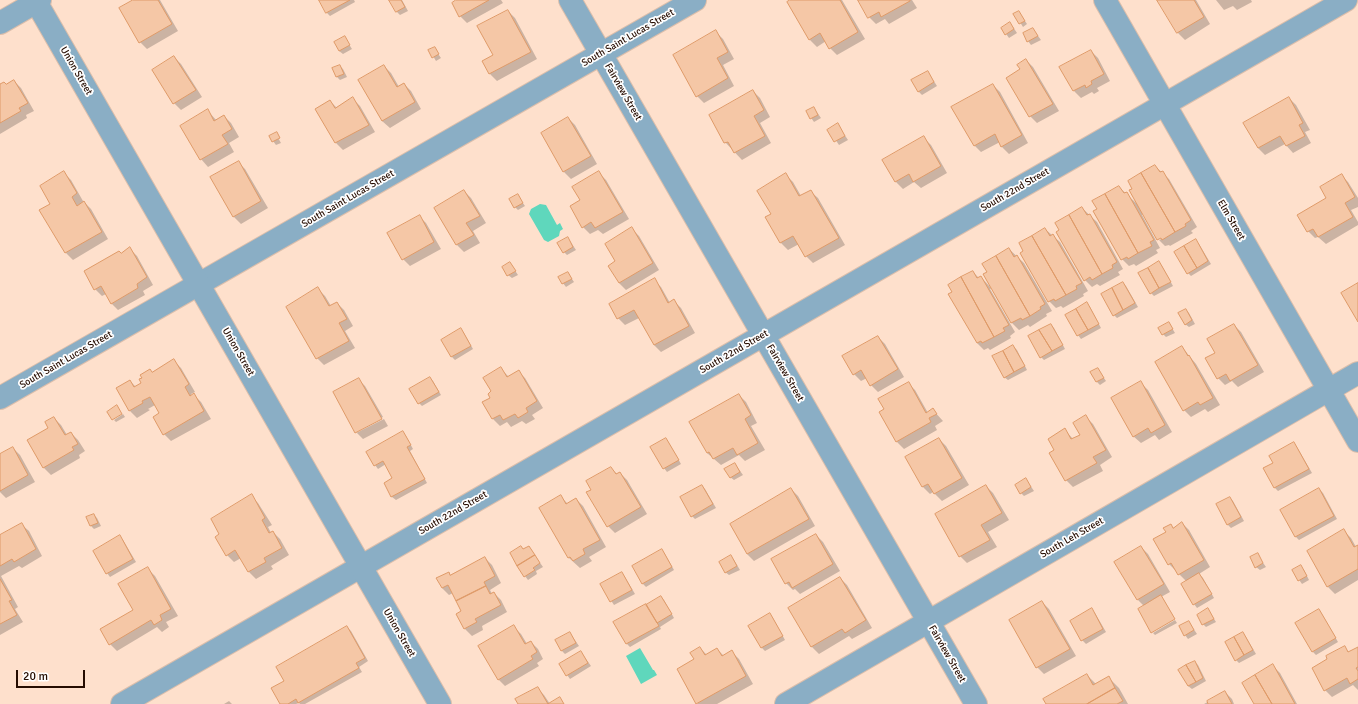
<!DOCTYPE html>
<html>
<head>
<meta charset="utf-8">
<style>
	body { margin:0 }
	#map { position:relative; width:1358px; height:704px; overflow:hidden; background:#fee0cc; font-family:Signika,sans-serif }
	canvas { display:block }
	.scale { position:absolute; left:16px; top:670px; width:69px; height:18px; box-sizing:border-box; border:2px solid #250c00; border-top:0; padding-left:5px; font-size:12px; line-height:14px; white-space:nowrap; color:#250c00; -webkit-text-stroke:3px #fff; paint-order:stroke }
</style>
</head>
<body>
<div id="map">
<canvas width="1358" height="704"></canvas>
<div class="scale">20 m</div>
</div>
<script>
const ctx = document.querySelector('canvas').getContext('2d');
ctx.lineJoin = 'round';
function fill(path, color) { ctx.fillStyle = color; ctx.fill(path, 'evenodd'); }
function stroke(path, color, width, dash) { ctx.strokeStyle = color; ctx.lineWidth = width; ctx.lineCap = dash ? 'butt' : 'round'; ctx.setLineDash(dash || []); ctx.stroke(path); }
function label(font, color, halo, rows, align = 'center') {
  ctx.font = font + ' Signika,sans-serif'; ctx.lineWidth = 3.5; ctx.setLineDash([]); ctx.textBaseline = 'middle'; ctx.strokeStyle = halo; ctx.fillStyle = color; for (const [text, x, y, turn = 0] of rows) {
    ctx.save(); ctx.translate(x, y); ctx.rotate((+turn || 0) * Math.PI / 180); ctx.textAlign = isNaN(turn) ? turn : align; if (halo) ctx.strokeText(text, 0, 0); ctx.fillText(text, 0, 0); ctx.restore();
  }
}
fill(new Path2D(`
	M540 204 546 205 557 225 560 223 563 229 560 231 559 236 548 242 544 240 529 214 531 209Z
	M640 648 653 670H654L657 675 641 684 626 656Z`), '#5fd7bc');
fill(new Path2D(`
	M135 0H160L178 31 147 49 140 42Z
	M320 0H354L355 2 330 16 327 13Z
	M390 0H402L408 11 400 15 397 12Z
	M458 0H501L503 3 467 23 460 16Z
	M792 0H842L865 39 837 55 830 48 826 41 817 47 810 40Z
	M859 0H912L917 8 889 24 885 19 876 24 869 17Z
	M1158 0H1196L1210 24 1185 40 1178 33Z
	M1216 0H1251L1252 2 1237 10 1233 6 1224 10Z
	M508 11 515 18 537 59 497 81 490 74 483 61 494 55Z
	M1019 12 1027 24 1023 27 1015 14Z
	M1013 27 1017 33 1009 38 1002 28Z
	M1033 29 1041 40 1031 45 1028 41Z
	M716 32 723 39 734 59 723 65 734 86 704 103 697 96Z
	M345 38 352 49 343 54 339 51Z
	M434 48 441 58 436 61 430 51Z
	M1091 51 1098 58 1110 81 1097 88 1099 91 1094 94 1092 92 1081 98 1074 91Z
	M174 57 181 64 202 97 181 110 174 103Z
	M1026 60 1033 67 1059 111 1037 123 1030 116 1021 70Z
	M340 66 343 69 347 77 340 80 337 77 333 69Z
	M384 66 391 73 399 87 404 84 411 91 421 109 390 128 382 121 359 81Z
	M928 72 937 86 922 95 918 91Z
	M14 81 21 88 34 111 26 115 27 118 0 134V85H6Z
	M993 85 1000 92 1028 143 1009 154 1002 147 1000 142 981 152 974 145Z
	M753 91 760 98 770 117 760 123 771 143 742 160 725 142Z
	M1289 98 1296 105 1310 130 1305 132 1311 143 1293 153 1285 144 1265 155 1258 148 1245 123Z
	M353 99 360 106 375 132 343 150 336 143 330 101 337 108Z
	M814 108 821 118 814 122 807 112Z
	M208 111 217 121 224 116 231 123 239 137 229 143 234 152 208 167 201 159 182 126Z
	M568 118 575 125 597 164 571 179 564 172 542 133Z
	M838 125 848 140 839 145 829 130Z
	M277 136 281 143 276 145 270 137Z
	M924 138 931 145 947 173 921 188 914 182 903 189 896 182 884 161Z
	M238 162 245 169 268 208 241 224 234 217 212 177Z
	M1155 166 1169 179 1197 227 1191 231 1193 233 1170 246 1169 245 1165 246 1159 240 1166 237 1159 238V240L1158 239 1143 214 1142 215 1160 248 1156 250 1158 253 1136 266 1134 264 1129 266 1122 259 1098 209 1119 187 1136 203 1133 189Z
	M64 173 71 180 83 201 91 209 108 239 73 260 66 253 52 204Z
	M599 173 606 180 629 219 603 234 598 230 590 234 583 227 581 200Z
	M786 175 793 182 801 196 810 191 818 198 845 245 813 263 806 256 799 244 788 250 781 243 766 217 772 214Z
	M1341 175 1348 182 1358 198V207L1351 210 1358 222V225L1326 244 1318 237 1315 238 1308 231Z
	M464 191 471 198 486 223 473 231 480 243 464 252 457 245 436 208Z
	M518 196 525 206 518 210 515 207Z
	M1082 208 1097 222 1123 269 1118 272 1120 275 1100 286 1097 284 1092 287 1085 280Z
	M419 216 426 223 441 249 410 266 403 259Z
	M632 229 639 236 659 270 626 290 619 283 616 262Z
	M1045 229 1060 242 1088 291 1083 294 1084 296 1063 308 1061 306 1056 308 1049 301Z
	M568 238 576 250 567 255 564 252Z
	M1195 240 1199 244 1211 264 1191 276 1188 273Z
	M130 249 137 256 153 285 143 291 145 295 118 310 111 303 106 294 102 296 95 289Z
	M1009 249 1024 263 1052 311 1046 314 1047 316 1030 327 1028 325 1019 330 1012 323 992 288 990 289 1015 332 1010 336 1011 338 990 350 988 348 984 350 977 343 954 292 973 272 979 278 981 277 991 288 988 272Z
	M510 263 518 275 512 278 508 275Z
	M1159 263 1162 266 1173 286 1154 296 1151 293Z
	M568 273 574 282 566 287 559 278Z
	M654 280 661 287 670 303 674 301 681 308 695 333 661 352 654 345 639 318 625 325 618 318 610 305Z
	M1123 283 1126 286 1138 307 1117 318 1114 315Z
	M318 289 325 296 331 306 337 303 344 310 353 326 345 331 355 348 324 365 317 358Z
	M1087 304 1090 307 1101 328 1081 339 1078 335 1066 315Z
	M1186 310 1189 313 1195 324 1189 327 1185 324Z
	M1169 323 1175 333 1166 337 1163 334Z
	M1051 325 1054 328 1065 349 1044 360 1041 357Z
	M1234 325 1241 332 1264 372 1238 387 1232 381 1225 385 1218 378 1216 353Z
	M461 330 464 333 473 349 455 360 452 357Z
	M878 337 885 344 904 377 878 392 871 385 867 378 861 381 854 374Z
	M1013 346 1017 350 1027 370 1008 380 1004 377Z
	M1182 347 1196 364 1220 405 1208 412 1205 409 1191 417 1184 410Z
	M174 361 181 368 195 392 191 394 192 396 194 395 201 402 211 419 171 441 164 434 160 413 155 405 148 409 150 410 137 418 130 411 117 389 130 381 136 387 143 383 150 370 153 373Z
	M501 369 509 377 518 371 525 378 543 408 532 415 535 419 526 424 522 421 511 427 507 422 500 426 493 419 483 403 491 398Z
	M1098 369 1106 381 1100 385 1097 382Z
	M430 378 433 381 441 395 422 406 419 403Z
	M358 379 365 386 383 417 356 431V433L384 419 388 426 363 439 356 432Z
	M908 383 915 390 928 413 933 410 943 421 935 426 937 430 904 449 897 442 881 413Z
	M1141 383 1148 390 1172 432 1159 440 1155 435 1141 443 1133 436Z
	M739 395 746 402 757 423 751 426 765 450 745 461 739 455 721 465 707 453Z
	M123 414 125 417 116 422 114 420Z
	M1086 417 1093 424 1112 457 1100 465 1103 471 1073 487 1066 480 1055 450 1065 430 1073 439 1081 435Z
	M54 418 61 425 67 435 71 433 78 440 85 451 79 455 80 458 51 475 44 468 28 440 49 428Z
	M403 433 406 436 413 449 410 451 427 483 396 500 392 497 385 484 394 479 386 464 378 469 375 465Z
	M666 439 669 443 681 464 667 472 664 468 652 447Z
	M939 439 946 446 969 485 942 501 933 492 930 494 923 487 906 458Z
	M1294 444 1297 447 1312 473 1278 491 1275 488 1264 469 1274 463Z
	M13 448 20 455 35 482 6 498 0 492V455Z
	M735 464 743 475 734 480 730 477Z
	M611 468 618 475 620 473 627 480 647 514 615 533 608 526 592 490Z
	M1026 479 1034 491 1024 496 1021 493Z
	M702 486 705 489 716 508 695 519 692 516Z
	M986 486 993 493 1009 520 988 532 997 547 967 563 960 556Z
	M791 489 798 496 815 526 754 561 747 554Z
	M1319 489 1323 493 1337 519 1299 540 1296 537 1282 510Z
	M251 496 258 503 272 525 268 527 271 533 273 532 280 539 289 555 271 566 273 569 256 579 249 572 241 558 234 562 227 555Z
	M561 497 568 504 576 499 583 506 606 547 589 557 592 561 580 568 569 558 541 508Z
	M1230 498 1233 501 1244 521 1231 528 1228 525 1218 505Z
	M94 515 97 518 101 526 94 529 91 526Z
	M1182 523 1189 530 1210 567 1199 574 1203 578 1214 598 1197 608 1194 604 1182 584 1187 582 1169 564 1168 532 1170 525 1174 528Z
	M21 524 29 531 42 556 22 568 19 566 1 576 18 607 15 609 23 622 0 635V536Z
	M1344 531 1351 538 1356 547 1358 546V580L1335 594 1328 587Z
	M816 535 823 542 840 571 800 594 795 589 793 590 786 583Z
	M119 537 123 540 136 562 110 577 107 573 94 551Z
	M529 547 543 567 536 571 537 574 528 580 525 576Z
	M1141 547 1148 554 1170 592 1161 597 1164 600 1174 618 1144 606 1138 600Z
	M662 550 665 554 674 570 646 587 642 583Z
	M1257 554 1266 567 1260 570 1256 567Z
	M731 556 734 560 740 570 729 575 725 572Z
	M485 558 492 565 501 583 490 590 492 594 494 593 501 600 507 612 482 626 483 630 472 636 465 629 458 614 463 611 453 593 449 595 442 588 449 573 451 576Z
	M1301 567 1304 570 1309 580 1302 584 1293 571Z
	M148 569 155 576 178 616 166 622 169 627 162 632 157 627 117 651 110 644 135 610Z
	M622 573 625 577 635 594 614 605 601 585Z
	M840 578 847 585 872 628 852 639 849 636 819 654 812 647 789 608Z
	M661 597 664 600 674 618 660 627 661 629 630 647 627 644 615 622Z
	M1042 602 1049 609 1076 656 1044 674 1037 667Z
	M1208 609 1216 622 1206 627 1203 624Z
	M1091 610 1095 613 1106 632 1086 644 1082 640 1071 621Z
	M1319 610 1322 614 1338 642 1316 655 1313 652Z
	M770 615 773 618 785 640 765 651 762 648 750 626Z
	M1175 620 1177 623 1155 635 1153 633Z
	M1189 622 1197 634 1188 639 1185 635Z
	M347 627 351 631 368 661 359 667 362 672 305 704H300L299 703 296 704H282L286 681Z
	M514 627 521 634 527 644 531 642 538 649 543 659 537 663 539 666 505 686 498 679Z
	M570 633 579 646 565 654 562 651 556 641Z
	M1243 633 1246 637 1256 654 1239 663 1236 660Z
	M1344 647 1350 653 1358 648V690L1353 685 1332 697 1325 690Z
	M700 648 707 655 717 649 724 656 732 652 739 659 753 684 717 704H698L678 670 696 660Z
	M581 652 591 666 570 679 560 665Z
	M1195 662 1198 665 1206 681 1192 689 1188 686 1180 670Z
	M1273 666 1280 673 1297 704H1255Z
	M1087 675 1096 684 1108 677 1119 688 1128 704H1047Z
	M537 688 544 695 550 704H520Z
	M1225 692 1232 699 1234 704H1204Z
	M229 701 232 704H224Z`), '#0003');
const building = new Path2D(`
	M133 0H158L172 24 139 43 119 8Z
	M319 0H350L326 13Z
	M389 0H401L405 7 396 12Z
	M456 0H489L459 17 452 3Z
	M790 0H840L858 32 829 49 820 33 809 40 787 2Z
	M858 0H910V1L881 17 879 12 868 18Z
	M1157 0H1194L1204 17 1177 33Z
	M508 10 531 52 489 74 482 61 493 55 477 26Z
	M1019 11 1025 21 1019 24 1013 14Z
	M1010 22 1014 29 1005 35 1001 28Z
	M1033 28 1038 36 1027 42 1023 33Z
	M716 30 728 52 717 58 728 78 696 97 673 55Z
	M345 36 350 45 339 51 334 42Z
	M435 47 439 54 432 58 428 50Z
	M1091 50 1104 74 1091 81 1092 84 1086 88 1085 85 1073 91 1059 67Z
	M174 56 196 90 173 104 152 70Z
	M1026 59 1053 104 1029 117 1006 78 1020 69 1017 65Z
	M340 65 344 74 336 77 332 68Z
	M384 65 397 87 404 83 415 102 382 121 358 80Z
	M928 71 934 82 918 92 911 80Z
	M14 80 28 103 19 108 21 111 0 123V84L4 82 6 84Z
	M993 84 1022 135 1001 147 995 134 974 146 951 107Z
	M753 90 764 110 754 116 765 136 734 153 728 142 724 143 709 115Z
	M353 97 369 125 335 143 315 109 330 100 335 108Z
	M1289 97 1303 123 1299 125 1305 136 1286 146 1280 136 1258 148 1243 123Z
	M814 107 818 115 810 119 806 111Z
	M208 109 214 121 224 115 232 129 222 135 228 144 200 160 180 126Z
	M568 117 591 156 563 172 541 133Z
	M838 123 845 136 834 142 827 130Z
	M277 132 280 138 272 142 269 136Z
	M924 136 941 166 913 182 909 174 895 182 882 160Z
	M239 161 261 201 233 217 210 177Z
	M1155 165 1160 172 1163 171 1191 220 1185 224 1186 226 1175 232 1141 173Z
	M64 171 77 193 72 197 77 206 84 201 102 232 65 253 39 210 50 204 40 186Z
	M599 171 623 212 595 228 591 222 582 228 570 206 580 200 572 187Z
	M786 173 799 196 811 190 839 238 805 257 793 236 780 243 765 217 771 214 757 191Z
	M1141 173 1175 232 1162 240 1161 238 1157 240 1129 190 1132 189 1128 181Z
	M1342 174 1355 197 1345 203 1353 217 1318 237 1313 229 1307 232 1297 215 1326 198 1320 187Z
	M1119 186 1124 193 1127 192 1154 240 1150 242 1152 246 1138 253 1105 194Z
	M464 190 480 216 466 223 474 235 456 245 434 208Z
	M518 194 523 203 514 208 509 199Z
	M1105 194 1138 253 1128 259 1127 257 1121 260 1093 211 1097 209 1092 201Z
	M1082 207 1087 215 1090 214 1117 262 1112 265 1113 268 1102 274 1069 215Z
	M420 215 434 242 402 260 387 233Z
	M1069 215 1102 274 1092 280 1090 277 1084 281 1056 232 1059 230 1055 223Z
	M632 227 653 263 619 283 608 266 615 261 605 244Z
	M1045 228 1050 236 1053 234 1082 283 1076 286 1077 289 1066 295 1032 236Z
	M1032 236 1066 295 1055 301 1054 299 1048 302 1020 253 1023 251 1019 243Z
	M568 237 573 247 563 253 557 243Z
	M1196 239 1208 261 1197 268 1184 246Z
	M1184 246 1197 268 1187 274 1174 252Z
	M130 247 147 277 137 284 138 288 111 304 101 286 94 290 84 271 119 251 121 253Z
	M1009 248 1014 257 1017 255 1045 304 1040 307 1041 309 1030 316 996 256Z
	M996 256 1030 316 1022 320 1021 318 1011 323 983 274 987 272 982 264Z
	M1159 261 1171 282 1159 288 1148 268Z
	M510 262 516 271 507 276 502 267Z
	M1148 268 1159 288 1150 294 1138 273Z
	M973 271 977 278 981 276 1009 325 1003 328 1005 331 994 337 961 277Z
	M568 272 572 279 562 284 558 277Z
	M961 277 994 337 982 343 981 341 977 343 948 294 952 292 948 285Z
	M655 278 668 303 674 299 689 326 654 345 634 310 617 319 609 304Z
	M1123 282 1135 303 1123 310 1112 288Z
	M1358 283V322L1341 293Z
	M318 287 329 306 337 302 347 319 339 323 349 341 316 359 286 307Z
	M1112 288 1123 310 1113 316 1101 294Z
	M1087 302 1099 324 1088 330 1076 309Z
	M1076 309 1088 330 1077 336 1065 315Z
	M1186 309 1192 320 1185 325 1178 313Z
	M1169 322 1173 329 1162 335 1158 328Z
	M1051 324 1063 345 1052 351 1039 330Z
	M1234 324 1258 365 1230 381 1226 374 1217 379 1205 358 1215 353 1207 339Z
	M461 328 471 346 451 357 441 340Z
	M1039 330 1052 351 1040 358 1028 336Z
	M878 336 898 369 870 386 861 370 853 375 842 356Z
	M1013 345 1025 366 1014 372 1003 351Z
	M1182 346 1188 356 1189 355 1213 398 1200 405 1198 402 1183 411 1155 362Z
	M1003 351 1014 372 1004 378 992 356Z
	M174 359 189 384 185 387 190 396 194 393 204 411 163 435 153 417 159 413 150 397 142 401 143 403 129 411 116 388 130 380 134 387 141 383 139 379 142 378 140 375 150 369 152 372Z
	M501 367 507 377 519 370 537 401 526 408 528 412 518 418 515 414 503 420 500 415 492 419 482 402 490 398 488 394 491 391 483 378Z
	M1098 368 1104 378 1096 382 1090 372Z
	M430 377 439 392 418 404 409 389Z
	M359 378 382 419 355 433 333 392Z
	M1141 381 1165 425 1151 433 1148 428 1133 437 1111 398Z
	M909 382 926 413 933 408 937 414 929 418 931 422 896 442 879 412 884 409 878 399Z
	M739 394 751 415 745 419 758 443 737 455 733 448 713 459 709 452 707 453 689 422Z
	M117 405 122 414 112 420 107 412Z
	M1086 415 1106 450 1093 457 1097 463 1065 481 1049 453 1054 450 1048 439 1065 428 1071 439 1080 435 1073 423Z
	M54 417 65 435 71 432 78 444 72 447 74 450 43 468 27 440 48 428 45 422Z
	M403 431 411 445 407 447 425 479 391 497 384 483 392 478 383 461 374 466 366 452Z
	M666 438 679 460 663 469 650 447Z
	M939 438 962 478 934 494 928 484 922 487 905 457Z
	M1294 442 1309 469 1274 488 1263 468 1273 463 1269 456Z
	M13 447 28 475 0 491V454Z
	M735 463 740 472 730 478 724 469Z
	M611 467 616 474 620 472 641 507 607 527 586 492 591 490 586 481Z
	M1026 478 1031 487 1020 494 1015 485Z
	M702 485 713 504 691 517 680 497Z
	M986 485 1002 513 981 525 990 540 959 557 935 514Z
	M791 488 809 519 747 554 730 524Z
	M1319 488 1334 516 1295 537 1280 510Z
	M252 494 265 518 262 520 269 533 273 531 282 548 264 558 266 562 248 572 235 550 226 556 215 537 219 534 211 519Z
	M561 495 566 504 576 498 600 540 583 549 585 554 573 561 570 557 568 558 539 508Z
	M1230 497 1241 517 1227 525 1216 504Z
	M94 514 98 523 90 526 86 517Z
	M1182 522 1204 560 1178 575 1171 563 1168 565 1153 539 1166 532 1163 528 1171 524 1173 528Z
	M22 523 36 549 14 562 12 559 0 566V535Z
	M1344 529 1354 547 1358 545V569L1327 587 1307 551Z
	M816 534 833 564 792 588 789 582 785 584 771 559Z
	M120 535 133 559 106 574 93 551Z
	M521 546 523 549 529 546 535 555 517 566 510 553Z
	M1141 546 1164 584 1137 600 1114 562Z
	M662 549 672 567 642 584 632 566Z
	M1258 553 1263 563 1255 568 1250 557Z
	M535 555 540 563 533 568 535 570 524 577 517 566Z
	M731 555 737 566 725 573 719 562Z
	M485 557 495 576 484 582 486 586 456 601 448 585 442 588 436 578 449 572 450 575Z
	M1301 565 1307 576 1298 581 1292 570Z
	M148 567 171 609 160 615 162 620 154 625 151 620 109 645 100 629 133 610 118 584Z
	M622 572 632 590 610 602 600 584Z
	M1199 573 1212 594 1193 605 1181 584Z
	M840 577 866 620 845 633 842 629 811 647 788 608Z
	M0 579 12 600 9 601 17 615 0 624Z
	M486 586 490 594 494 592 501 605 475 619 477 622 464 629 456 614 461 611 456 601Z
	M1161 595 1175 619 1151 633 1138 609Z
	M661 596 672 614 657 623 646 605Z
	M1042 601 1070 649 1036 668 1009 620Z
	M646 604 659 626 626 644 613 622Z
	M1092 608 1103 629 1081 641 1070 621Z
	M1208 608 1214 619 1202 625 1197 615Z
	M1319 609 1336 638 1312 652 1295 623Z
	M770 613 783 636 761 648 748 626Z
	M1189 621 1194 630 1184 636 1179 626Z
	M514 625 525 644 531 641 537 652 531 656 533 659 498 680 478 646Z
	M347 626 365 658 356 663 359 668 298 703 296 699 288 704H280L271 688 284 681 276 667Z
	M570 632 576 643 561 651 555 640Z
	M1243 632 1253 650 1244 655 1234 637Z
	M1234 637 1244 655 1235 661 1225 642Z
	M1345 646 1348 652 1358 647V667L1356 668 1358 671V679L1350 684 1347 678 1324 691 1312 668 1327 659 1326 656Z
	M700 647 705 655 717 648 722 656 732 650 746 676 696 704 677 669 694 659 690 653Z
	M581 651 588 663 566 676 559 664Z
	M1195 661 1203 678 1196 682 1186 665Z
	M1273 664 1295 704H1272L1255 675Z
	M1186 665 1196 682 1188 686 1178 670Z
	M1087 674 1093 685 1109 676 1115 688 1087 704H1046L1043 699Z
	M1255 675 1272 704H1254L1242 683Z
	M538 687 548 704H518L515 699Z
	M1115 688 1123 701 1117 704H1087Z
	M1225 691 1232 704H1208L1207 701Z
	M560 697 564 704H548Z`);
fill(building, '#f5c7a6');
stroke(building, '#df9a68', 1);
const minor = new Path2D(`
	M570 0 976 704
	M1105 0 1358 441
	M0 23 40 0
	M0 398 695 0
	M122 704 1346 0
	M786 704 1358 373`);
const tertiary = new Path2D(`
	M35 0 440 704`);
stroke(minor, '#dbbeab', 24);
stroke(tertiary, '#dbbeab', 24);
stroke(minor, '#8aaec5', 22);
stroke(tertiary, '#8aaec5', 22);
label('10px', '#250c00', '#fff', [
	["South Saint Lucas Street",628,38,-30],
	["Union Street",76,71,60],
	["Fairview Street",623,92,60],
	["South 22nd Street",1015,190,-30],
	["South Saint Lucas Street",348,199,-30],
	["Elm Street",1231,220,60],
	["Union Street",238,352,60],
	["South 22nd Street",734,352,-30],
	["South Saint Lucas Street",66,360,-30],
	["Fairview Street",785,373,60],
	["South 22nd Street",453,513,-30],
	["South Leh Street",1072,538,-30],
	["Union Street",399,633,60],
	["Fairview Street",947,654,60]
]);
</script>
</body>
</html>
